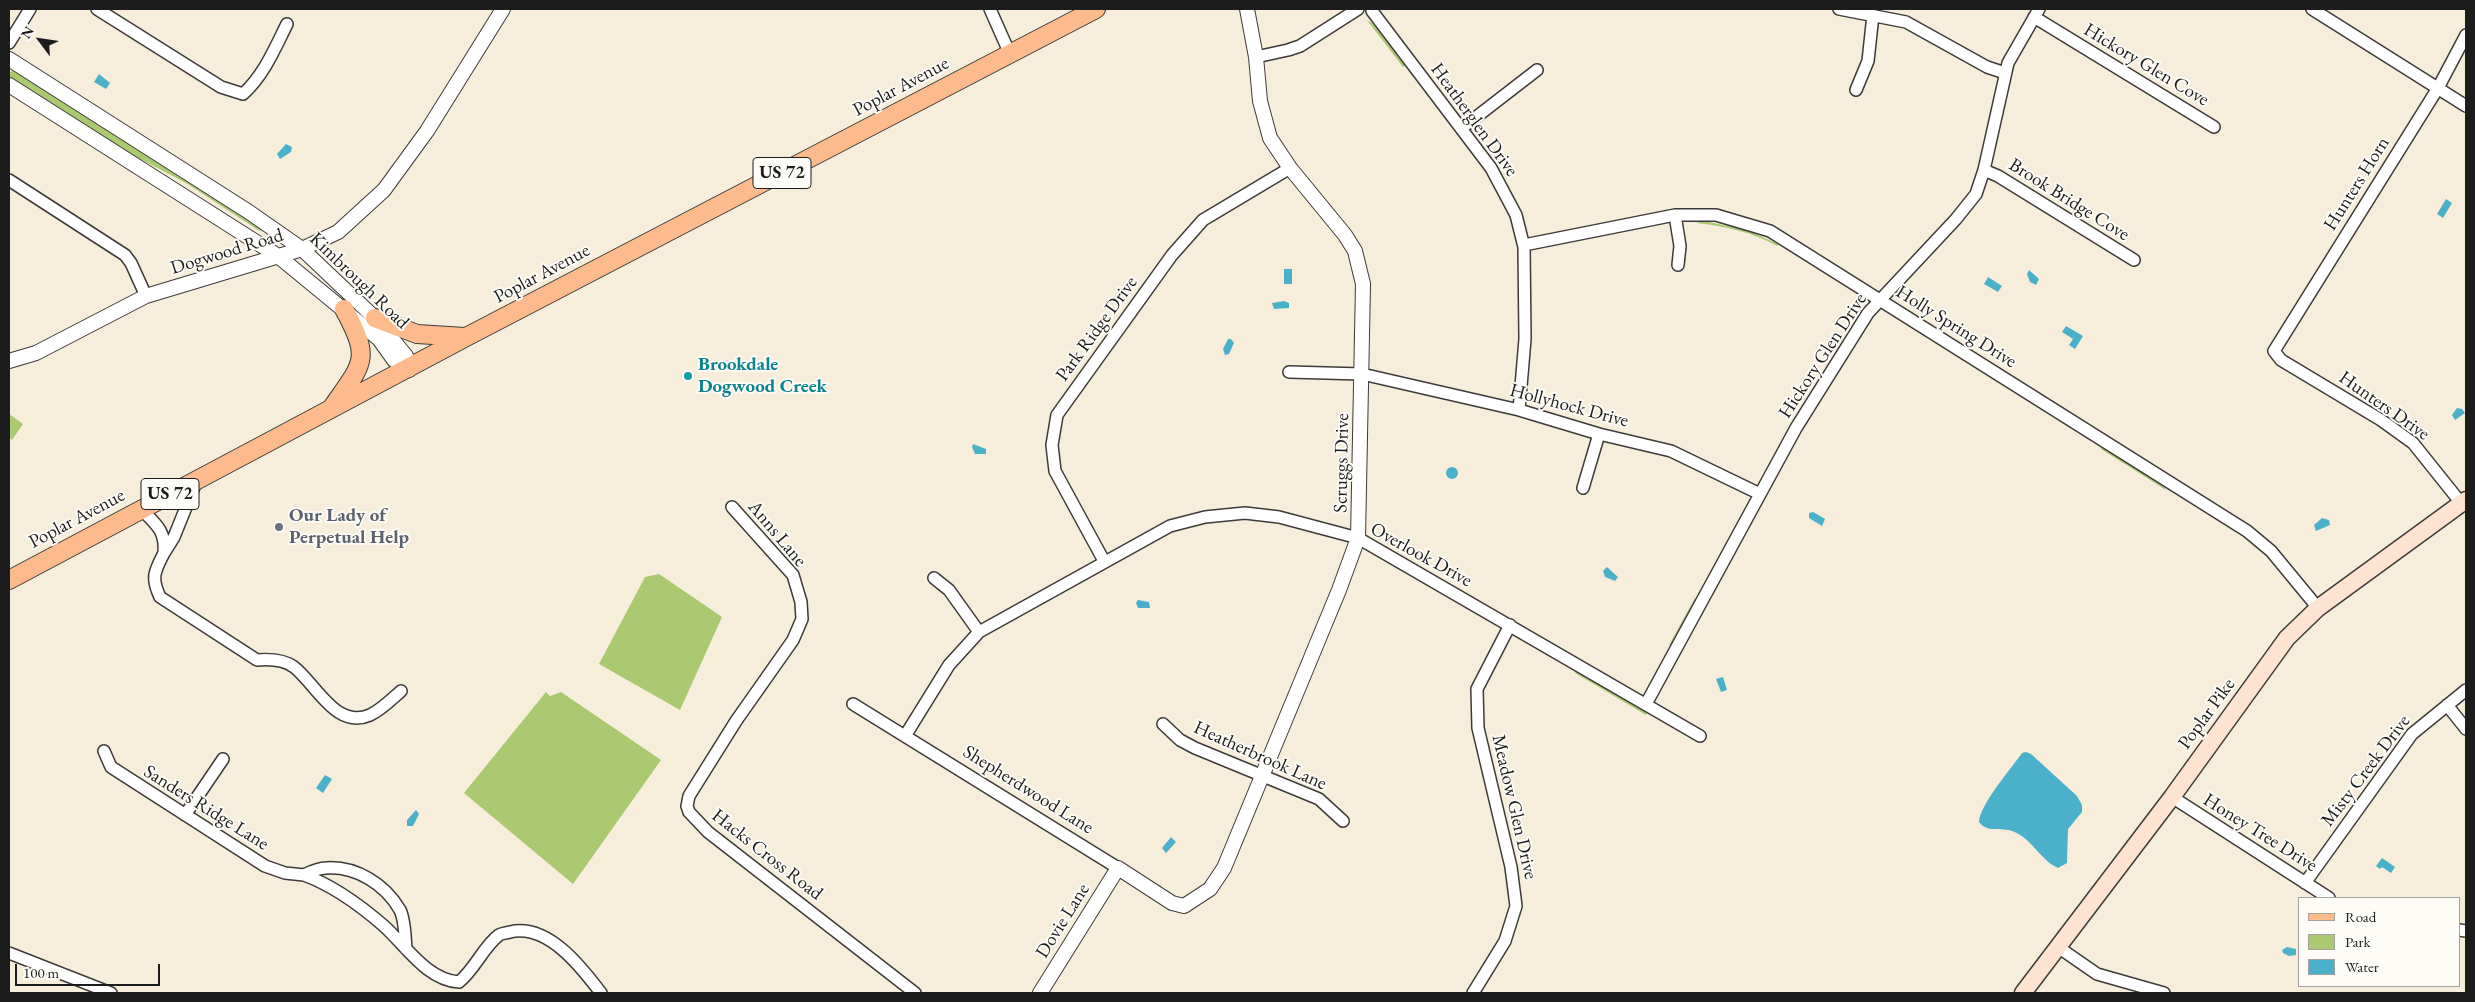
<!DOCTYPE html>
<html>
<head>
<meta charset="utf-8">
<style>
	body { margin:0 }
	#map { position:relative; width:2475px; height:1002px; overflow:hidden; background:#f6edda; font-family:"EB Garamond",serif }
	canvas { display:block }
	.frame { position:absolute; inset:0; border:10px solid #1c1c1c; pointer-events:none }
	.legend { position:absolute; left:2298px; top:897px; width:162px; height:90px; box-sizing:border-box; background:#fdfcf7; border:1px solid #a3a29f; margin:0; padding:6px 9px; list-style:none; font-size:15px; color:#1c1c1c }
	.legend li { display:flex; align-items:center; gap:10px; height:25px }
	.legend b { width:25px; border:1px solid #a3a29f }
	.north { position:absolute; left:15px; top:15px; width:50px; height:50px; -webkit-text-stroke:4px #fdfcf7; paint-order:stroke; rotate:301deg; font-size:14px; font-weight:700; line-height:20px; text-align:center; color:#1c1c1c }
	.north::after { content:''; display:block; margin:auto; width:18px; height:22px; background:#1c1c1c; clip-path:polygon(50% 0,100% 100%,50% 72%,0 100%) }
	.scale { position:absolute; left:15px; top:964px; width:145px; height:22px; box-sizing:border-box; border:2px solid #1c1c1c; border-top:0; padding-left:6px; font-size:15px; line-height:18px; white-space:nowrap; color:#1c1c1c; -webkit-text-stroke:4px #fdfcf7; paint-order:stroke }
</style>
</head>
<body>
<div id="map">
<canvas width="2475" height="1002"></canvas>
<div class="frame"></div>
<ul class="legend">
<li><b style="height:6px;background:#fcba8d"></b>Road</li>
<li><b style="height:14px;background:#aac971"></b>Park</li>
<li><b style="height:14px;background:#4bb0ca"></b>Water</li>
</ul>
<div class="north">N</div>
<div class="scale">100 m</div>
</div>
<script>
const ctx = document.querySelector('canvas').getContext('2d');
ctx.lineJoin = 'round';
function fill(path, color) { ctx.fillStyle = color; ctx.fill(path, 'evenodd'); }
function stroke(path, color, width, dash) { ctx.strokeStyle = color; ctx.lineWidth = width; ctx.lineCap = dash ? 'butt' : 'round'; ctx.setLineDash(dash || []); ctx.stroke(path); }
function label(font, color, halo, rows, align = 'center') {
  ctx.font = font + ' "EB Garamond",serif'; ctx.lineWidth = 4; ctx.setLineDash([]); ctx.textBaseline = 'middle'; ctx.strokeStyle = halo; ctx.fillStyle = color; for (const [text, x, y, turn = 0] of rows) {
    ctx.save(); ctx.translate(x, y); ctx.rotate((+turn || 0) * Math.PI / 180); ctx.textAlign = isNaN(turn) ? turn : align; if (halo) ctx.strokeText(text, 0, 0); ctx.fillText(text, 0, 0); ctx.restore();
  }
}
fill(new Path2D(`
	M1367 20 1372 23 1405 66 1403 67Z
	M13 70 263 229V231L258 230 186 183 106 141 9 78V73Z
	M1704 221 1747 230 1778 244 1777 246C1752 232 1725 226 1696 223Z
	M9 414 23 424 12 440 9 437Z
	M2102 447 2164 487 2166 490 2101 449Z
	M659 574 722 617 680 710 599 664 645 577Z
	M1695 598 1696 599 1671 646 1669 645Z
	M1576 671 1647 713 1646 715 1575 673Z
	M546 692 550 696 561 692 661 760 573 884 464 793Z`), '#aac971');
fill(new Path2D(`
	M99 74 110 83 106 89 94 82Z
	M286 144 292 147 291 152 280 159 277 154Z
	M2446 199 2452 203 2443 218 2437 214Z
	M1284 269H1292V284H1284Z
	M2029 270 2039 279 2036 285 2030 282 2027 274Z
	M1988 277 2002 286 1998 292 1984 284Z
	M1284 301 1289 303V308L1274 309 1272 303Z
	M2066 326 2083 336 2075 349 2069 345 2073 339 2062 332Z
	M1228 339H1231L1234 343 1229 354 1225 355 1223 349Z
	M2457 408 2462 409 2465 413 2455 420 2452 415Z
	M973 444 986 449V454H975L972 447Z
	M1446 473a6 6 0 1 1 12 0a6 6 0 1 1-12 0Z
	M1813 512 1825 519 1822 526 1809 518V513Z
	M2322 518 2329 520 2330 525 2316 531 2314 525Z
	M1607 567 1618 577 1615 581 1605 577 1603 571Z
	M1138 600 1149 602 1150 608H1138L1136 603Z
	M1723 677 1727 690 1721 692 1716 679Z
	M2026 752 2031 754 2077 796 2082 805V812L2068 829 2067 863 2058 868C2040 860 2032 838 2012 831 2001 827 1987 833 1979 822 1980 804 2011 769 2022 753Z
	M325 775 332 779 323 793 316 788Z
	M416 810 419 814 413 826H407V820Z
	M1171 837 1176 842 1166 853 1162 848Z
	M2382 858 2395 867 2391 873 2382 867 2380 869 2376 866Z
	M2287 947 2296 949V955L2289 956 2283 953 2282 950Z`), '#4bb0ca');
const minor = new Path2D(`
	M97 9 221 87 243 94C264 75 275 48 287 24
	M990 9 1010 54
	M1839 9 1906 22 1987 67 2005 73
	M2312 9 2466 106
	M1372 11 1491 168 1516 215 1524 247 1525 339 1519 410
	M2034 17 2214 127
	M9 43 30 9
	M1256 57 1288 50 1300 46 1358 9
	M1856 90 1868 61 1873 15
	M1462 128 1537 70
	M1984 170 1998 176 2134 260
	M9 180 125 255 131 263 146 296
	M1675 215 1680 246 1678 265
	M1524 245 1675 215H1716L1770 231 2247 531 2271 551 2318 608
	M1289 372 1362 374 1519 410 1599 434 1671 451 1760 494
	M1583 488 1599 434
	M2461 503 2413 443 2381 420 2281 360 2274 351 2438 88 2466 35
	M732 507 793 575 801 602 802 619 793 640 736 721 689 796 687 806 689 812 708 832 915 993
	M141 509C156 524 166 531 164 553L174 537 197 480
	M164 553C154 572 151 578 160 597L257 660C269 659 283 659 294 667 316 684 336 730 370 715 381 710 392 699 401 691
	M1104 561 1055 471 1052 445 1057 415 1172 255 1203 220 1290 168
	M934 578 949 590 979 632
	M853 704 1118 868
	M1646 704 1796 428 1868 313 1956 219 1976 194 1984 170 2008 63 2039 9
	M2447 705 2466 729
	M1163 724 1180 740 1195 748 1319 799 1343 821
	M905 736 949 665 979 632 1170 526 1205 517 1245 513 1279 517 1358 538 1700 736
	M104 751 111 767 265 866 285 873 304 875
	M2172 797 2329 898
	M185 815 223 759
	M2305 883 2412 734 2466 690
	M2459 930 2466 931
	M2058 947 2097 974 2164 993
	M406 949C405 937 405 920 400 910 385 884 356 866 326 868 319 868 310 872 304 875 332 885 361 906 384 926 406 946 427 980 459 982 475 969 484 946 499 935 502 933 507 933 510 932 548 923 582 968 601 993
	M9 953 111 993
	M1473 993 1505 941 1516 906 1511 867 1478 728 1477 689 1510 625`);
const tertiary = new Path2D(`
	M9 59 249 212 302 249 375 318 406 356 409 370
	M9 85 278 256 379 339 394 360 409 370
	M9 361 36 353 146 296 302 249 338 232 384 190 427 131 503 9
	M1040 993 1118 868 1172 903 1184 906 1210 889 1224 868 1339 590 1358 538 1363 284 1355 251 1345 235 1290 168 1270 138 1260 101 1256 57 1247 9`);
const secondary = new Path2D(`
	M2023 993 2172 797 2287 638 2318 608 2466 500`);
const primary = new Path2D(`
	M375 318 417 334 465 337
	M333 406C364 362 371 359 344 309
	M9 580 468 336 1096 9`);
stroke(minor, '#3d3b38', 14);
stroke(tertiary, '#3d3b38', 16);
stroke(secondary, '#3d3b38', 19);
stroke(primary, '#3d3b38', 20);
stroke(minor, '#fff', 11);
stroke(tertiary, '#fff', 14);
stroke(secondary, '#fee3d1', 16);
stroke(primary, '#fcba8d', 18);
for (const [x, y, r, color] of [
	[688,376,5,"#0f9aa8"],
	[279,527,5,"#6b7280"]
]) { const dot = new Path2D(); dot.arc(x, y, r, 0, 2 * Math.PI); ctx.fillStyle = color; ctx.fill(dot); stroke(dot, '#fdfcf7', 2); }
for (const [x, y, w] of [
	[782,173,58],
	[170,494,58]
]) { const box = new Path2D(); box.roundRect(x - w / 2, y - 15.5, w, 31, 4); ctx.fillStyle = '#fdfcf7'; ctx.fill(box); stroke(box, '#1c1c1c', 1); }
label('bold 18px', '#1c1c1c', null, [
	["US 72",782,173],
	["US 72",170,494]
]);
label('19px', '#1c1c1c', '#fdfcf7', [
	["Hickory Glen Cove",2146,65,31],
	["Poplar Avenue",901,87,-28],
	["Heatherglen Drive",1474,120,54],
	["Hunters Horn",2357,184,-58],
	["Brook Bridge Cove",2069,200,32],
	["Dogwood Road",227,252,-17],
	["Poplar Avenue",542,274,-28],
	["Kimbrough Road",359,281,44],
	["Holly Spring Drive",1956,327,32],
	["Park Ridge Drive",1097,329,-54],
	["Hickory Glen Drive",1823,356,-57],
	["Hollyhock Drive",1569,406,15],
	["Hunters Drive",2384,406,35],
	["Scruggs Drive",1342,463,-89],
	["Poplar Avenue",77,519,-28],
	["Anns Lane",777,534,50],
	["Overlook Drive",1421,555,29],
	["Poplar Pike",2207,714,-54],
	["Heatherbrook Lane",1260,756,24],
	["Misty Creek Drive",2366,771,-53],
	["Shepherdwood Lane",1028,790,32],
	["Meadow Glen Drive",1514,807,77],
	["Sanders Ridge Lane",206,808,32],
	["Honey Tree Drive",2260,833,32],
	["Hacks Cross Road",767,855,38],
	["Dovie Lane",1063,921,-58]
]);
label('bold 19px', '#0d838f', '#fdfcf7', [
	["Brookdale",698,365],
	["Dogwood Creek",698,387]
], 'left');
label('bold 19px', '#5b616d', '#fdfcf7', [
	["Our Lady of",289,516],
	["Perpetual Help",289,538]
], 'left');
</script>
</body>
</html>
